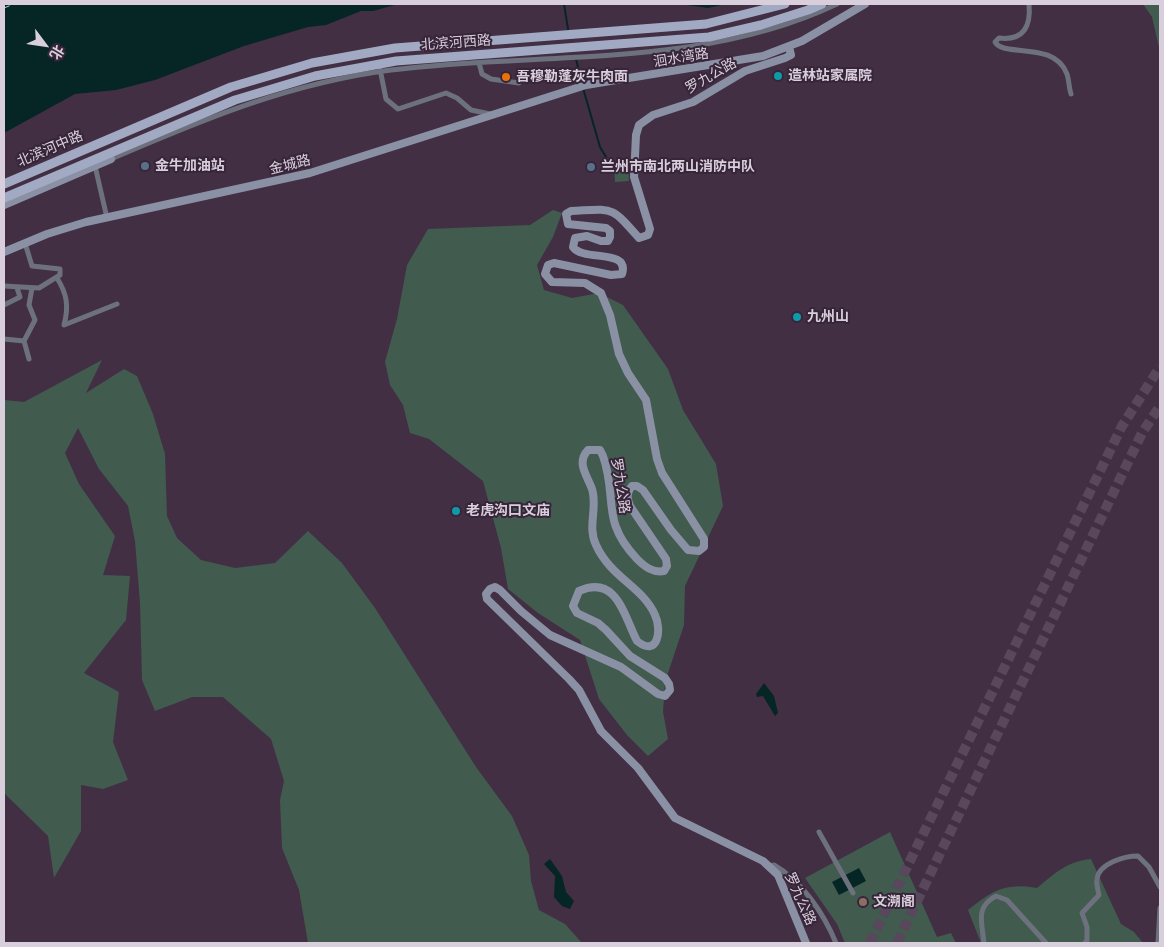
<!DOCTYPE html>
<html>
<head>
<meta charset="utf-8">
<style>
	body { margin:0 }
	#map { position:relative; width:1164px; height:947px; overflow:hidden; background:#422f44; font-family:Literata,"Noto Sans SC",serif }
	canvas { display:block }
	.frame { position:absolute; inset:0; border:5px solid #d9cedb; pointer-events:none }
	.north { position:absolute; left:20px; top:20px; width:50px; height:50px; -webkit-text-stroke:4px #37253a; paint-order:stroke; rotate:121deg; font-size:14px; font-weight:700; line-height:20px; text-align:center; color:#d9cedb }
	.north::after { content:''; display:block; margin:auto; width:18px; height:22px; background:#d9cedb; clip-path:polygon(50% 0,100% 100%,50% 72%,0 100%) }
</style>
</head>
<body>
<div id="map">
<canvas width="1164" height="947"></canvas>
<div class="frame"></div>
<div class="north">北</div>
</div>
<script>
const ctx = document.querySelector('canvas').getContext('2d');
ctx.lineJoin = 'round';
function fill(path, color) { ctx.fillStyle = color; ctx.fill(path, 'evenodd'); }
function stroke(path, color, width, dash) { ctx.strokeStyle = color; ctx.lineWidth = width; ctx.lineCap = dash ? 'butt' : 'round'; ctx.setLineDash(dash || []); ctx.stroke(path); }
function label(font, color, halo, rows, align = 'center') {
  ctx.font = font + ' Literata,"Noto Sans SC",serif'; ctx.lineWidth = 4; ctx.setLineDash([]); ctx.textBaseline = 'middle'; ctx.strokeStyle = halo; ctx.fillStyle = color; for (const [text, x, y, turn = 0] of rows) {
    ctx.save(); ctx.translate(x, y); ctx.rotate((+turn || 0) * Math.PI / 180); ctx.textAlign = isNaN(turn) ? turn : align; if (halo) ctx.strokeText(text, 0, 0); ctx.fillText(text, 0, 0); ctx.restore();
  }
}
fill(new Path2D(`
	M1143 4H1160V52L1152 17Z
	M628 161 629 181 615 182 614 162Z
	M553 210 562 213 553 237 537 265 544 290 572 298 599 293 623 305 668 369 683 410 716 464 723 506 685 586 684 625 665 682 663 712 668 739 648 756 627 735 599 699 580 640 538 613 508 589 501 548 483 481 429 439 410 433 403 405 390 385 385 362 397 319 407 265 428 229 530 225Z
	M102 360 86 393 124 369 137 376 153 414 165 454 167 516 177 538 201 560 235 568 275 563 308 531 342 563 375 608 476 767 512 816 529 855 531 881 539 910 565 924 582 943H308L299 890 282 848 280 800 284 781 271 739 223 697H192L155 711 142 680 140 603 135 541 128 506 99 469 78 428 65 453 79 484 115 536 103 575 130 576 126 620 84 673 119 692 113 742 128 780 103 789 81 785V831L54 878 48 836 4 793V400L24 402Z
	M890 832 937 937 951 933 956 943H845L837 924 805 878Z
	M1091 859 1121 924 1134 932 1143 943H981L968 910C991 891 1006 882 1037 888 1055 873 1068 861 1091 859Z`), '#415b4f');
fill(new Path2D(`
	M4 4H398L373 11H361L326 25 308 27 244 46 155 80 116 90 75 94 4 133Z
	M680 4H726L708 8Z
	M764 683 774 696 778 713 775 716 763 696 757 697 756 694Z
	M550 859 562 876 566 892 574 901 570 909 562 906 554 897 555 876 544 864Z
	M859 868 866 881 839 895 832 882Z`), '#062525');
stroke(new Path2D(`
	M564 4 568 29
	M576 59 582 84
	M583 88 600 147 606 157`), '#062525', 2);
stroke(new Path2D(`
	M4 8 14 4`), '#97e3e2', 1, [6, 5]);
stroke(new Path2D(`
	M870 943 1122 426 1160 367
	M897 943 1142 433 1160 406`), '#59475b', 10, [10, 5]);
stroke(new Path2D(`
	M1029 4C1031 26 1024 41 999 38L995 42C1004 58 1054 40 1067 74 1069 80 1069 88 1071 94
	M479 63 482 74 491 79 519 83
	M380 69 386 99 398 109 446 93 457 98 471 110 490 114
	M111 159C204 119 290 83 391 70 540 51 698 70 837 4
	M95 166 107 218
	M57 278C67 294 69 306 64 325L117 304
	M4 286 39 288 60 275V269L32 266 25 243
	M4 305 20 297 17 288
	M4 339 24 341 29 359
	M24 341 35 320 29 305 32 288
	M819 832 853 893
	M770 866 774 865C802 881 824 914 836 943
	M984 943C982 922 975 907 996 896L1007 900 1046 943
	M1085 943 1087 940V927L1082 913 1099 895C1098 890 1096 884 1097 879 1099 863 1125 856 1138 856L1149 867 1160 887
	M1158 943 1160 908`), '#6d717e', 5);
stroke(new Path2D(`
	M789 47 791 55 785 58 745 71 693 102 653 115 639 125 636 135 634 177 650 229 648 235 639 238C610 205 614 209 571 211L566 214 568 224 606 228 610 231V237L608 241H601L587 236 575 238 573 247C583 262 630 248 622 274L611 275 554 263 548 265 545 274 552 282 585 283 601 293 610 315 619 354 628 373 646 400 657 459 662 473 704 539V547L699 551 688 550 671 530 643 490 637 486H632C626 493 627 498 630 506L666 559 667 566 664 571C653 573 645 567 637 559 600 520 618 499 603 456L600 450H588C576 463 587 475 592 489 598 508 587 526 596 545 611 578 643 587 655 615 662 630 658 658 637 641 624 616 617 574 579 591L573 606 577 613 598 623 606 630 630 656 665 678 669 684 670 690 665 696 658 694 621 667 550 635 521 611 500 590 495 587 490 589 486 594 487 599 569 679 579 690 601 731 638 768 675 818 763 861 778 875 806 943
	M4 205 111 159
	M4 252 47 234 86 222 310 173 586 85 763 56 802 41 865 4`), '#8b91a5', 8);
stroke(new Path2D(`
	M4 184 231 87 312 63 395 48 706 24 785 4
	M4 198 235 100 315 76 396 61 709 37 761 25 808 10 822 4`), '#a2aac3', 9);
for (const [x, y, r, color] of [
	[778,76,5,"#0f9aa8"],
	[506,77,5,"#e8710a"],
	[145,166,5,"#5c6f8a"],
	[591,167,5,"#5c6f8a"],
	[797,317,5,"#0f9aa8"],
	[456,511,5,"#0f9aa8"],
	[863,902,5,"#8d6e63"]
]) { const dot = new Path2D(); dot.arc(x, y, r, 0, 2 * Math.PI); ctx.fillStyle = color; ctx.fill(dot); stroke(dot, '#37253a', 2); }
label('14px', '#d9cedb', '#37253a', [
	["北滨河西路",456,43,-4],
	["洄水湾路",681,58,-9],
	["罗九公路",711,76,-30],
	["北滨河中路",50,149,-23],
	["金城路",290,165,-14],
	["罗九公路",620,486,81],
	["罗九公路",800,899,66]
]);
label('bold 14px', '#d9cedb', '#37253a', [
	["造林站家属院",788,76],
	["吾穆勒蓬灰牛肉面",516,77],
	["金牛加油站",155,166],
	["兰州市南北两山消防中队",601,167],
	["九州山",807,317],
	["老虎沟口文庙",466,511],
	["文溯阁",873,902]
], 'left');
</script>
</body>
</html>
